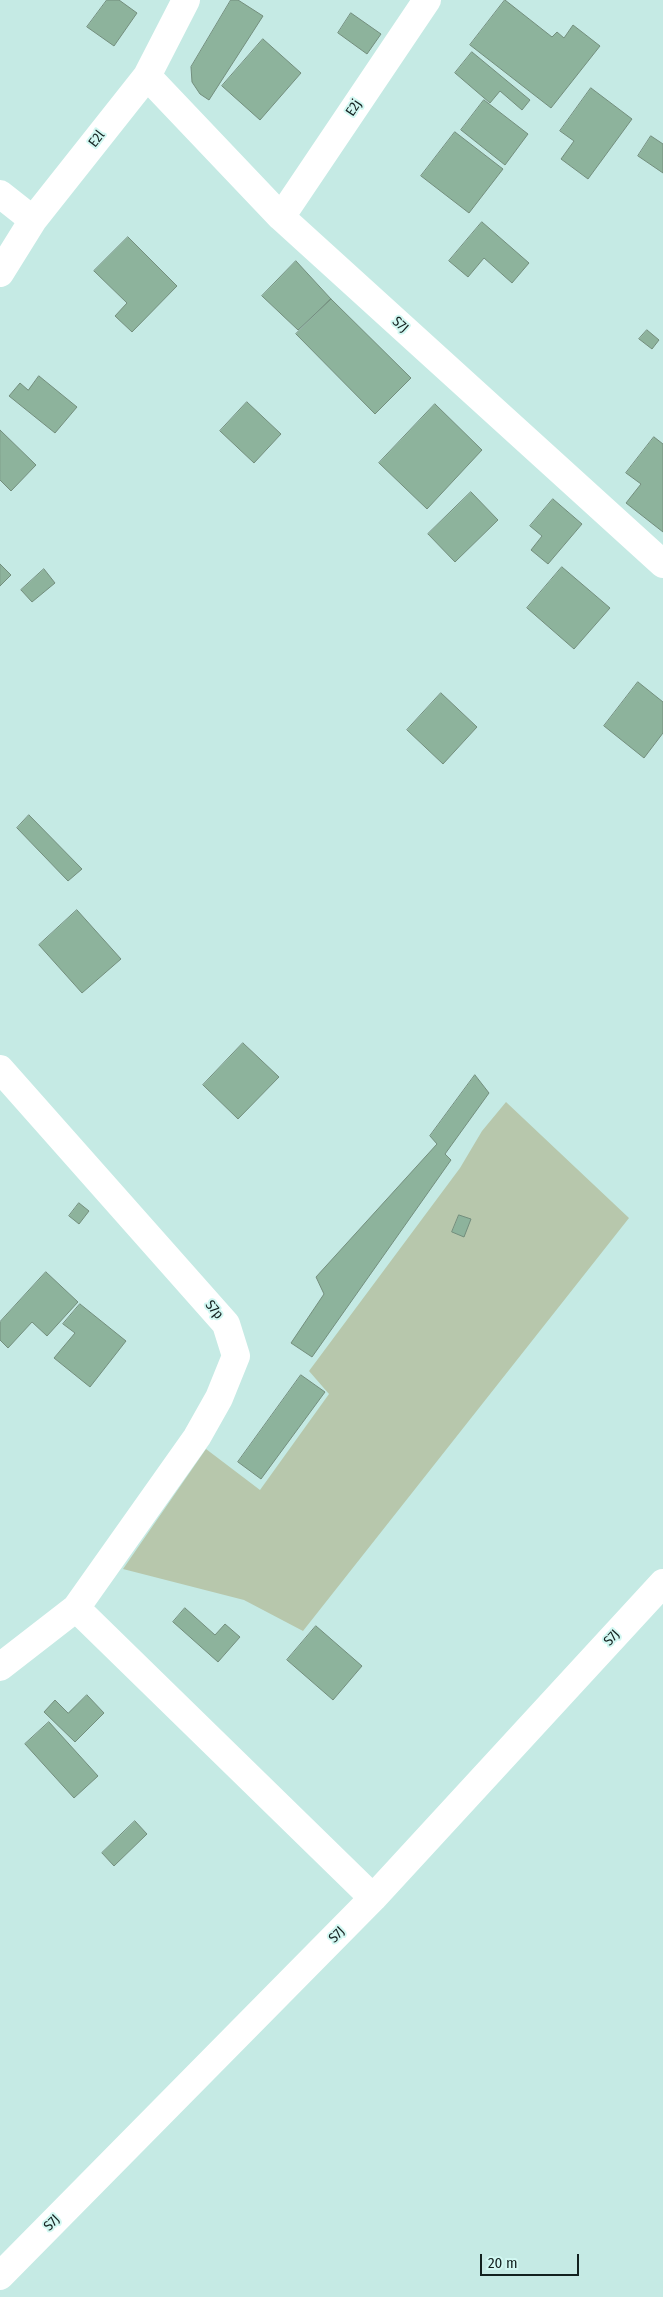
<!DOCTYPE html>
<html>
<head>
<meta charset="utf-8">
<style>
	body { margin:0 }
	#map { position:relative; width:663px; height:2297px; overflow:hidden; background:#c5eae4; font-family:"Fira Sans Condensed",sans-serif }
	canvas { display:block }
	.scale { position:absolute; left:480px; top:2254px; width:99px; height:22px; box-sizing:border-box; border:2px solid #13211f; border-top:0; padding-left:6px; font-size:15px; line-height:18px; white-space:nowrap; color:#13211f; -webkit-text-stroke:4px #d2f8f2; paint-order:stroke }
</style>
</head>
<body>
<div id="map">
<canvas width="663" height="2297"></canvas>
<div class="scale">20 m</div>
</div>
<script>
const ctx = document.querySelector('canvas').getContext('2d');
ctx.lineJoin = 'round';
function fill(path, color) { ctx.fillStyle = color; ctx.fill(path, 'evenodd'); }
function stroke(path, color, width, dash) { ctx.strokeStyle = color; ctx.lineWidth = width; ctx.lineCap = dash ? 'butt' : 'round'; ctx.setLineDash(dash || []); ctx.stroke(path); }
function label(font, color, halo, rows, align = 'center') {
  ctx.font = font + ' "Fira Sans Condensed",sans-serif'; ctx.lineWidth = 4; ctx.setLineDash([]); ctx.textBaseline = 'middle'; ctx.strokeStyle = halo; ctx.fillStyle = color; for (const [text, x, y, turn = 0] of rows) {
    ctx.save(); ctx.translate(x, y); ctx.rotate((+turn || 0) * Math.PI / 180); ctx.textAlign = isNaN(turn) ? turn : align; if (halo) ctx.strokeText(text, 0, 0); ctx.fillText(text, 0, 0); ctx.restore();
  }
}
fill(new Path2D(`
	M506 1102 629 1218 303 1631 244 1600 123 1569 206 1449 260 1490 329 1394 309 1371 460 1168 482 1131Z`), '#b7c7ac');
const building = new Path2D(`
	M107 0H119L137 13 114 46 87 27Z
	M231 0H238L263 16 209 100 200 94 192 82 191 67Z
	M505 0 552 37 557 32 564 38 573 25 600 46 551 108 470 45Z
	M351 13 381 34 367 54 338 33Z
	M263 39 301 73 260 120 222 86Z
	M472 52 530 100 522 110 500 91 490 103 455 73Z
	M591 88 632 119 588 179 561 159 574 141 560 131Z
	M484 100 528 134 505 165 461 130Z
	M455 132 503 169 469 213 421 176Z
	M651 136 663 144V173L638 156Z
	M482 222 529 263 512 283 484 258 468 277 449 261Z
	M128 237 177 286 132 332 115 316 127 303 94 271Z
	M296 261 331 299 298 330 262 296Z
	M331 299 411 378 375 414 296 334Z
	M647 330 659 340 652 349 639 339Z
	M39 376 77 407 55 433 9 396 20 383 28 390Z
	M247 402 281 434 254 463 220 431Z
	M435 404 482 450 427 509 379 463Z
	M0 430 36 465 11 491 0 480Z
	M654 437 663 444V532L626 503 641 484 626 473Z
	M471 492 498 520 455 562 428 534Z
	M553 499 582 524 548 564 531 550 542 536 530 526Z
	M0 564 11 575 0 586Z
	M562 567 610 608 574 649 527 608Z
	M44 569 55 583 32 602 21 590Z
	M638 682 663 702V733L644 758 604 726Z
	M441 693 477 727 443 764 407 730Z
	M29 815 82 869 68 881 17 828Z
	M77 910 121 959 82 993 39 945Z
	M243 1043 279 1077 238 1119 203 1085Z
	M475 1075 489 1093 445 1154 451 1160 312 1357 291 1343 324 1294 316 1277 437 1144 430 1136Z
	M79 1203 89 1211 79 1224 69 1216Z
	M459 1215 471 1219 464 1237 452 1232Z
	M46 1272 78 1302 47 1336 32 1322 8 1348 0 1340V1322Z
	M80 1304 126 1341 90 1387 54 1358 75 1333 63 1324Z
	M301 1375 325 1392 261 1479 238 1462Z
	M185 1608 215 1635 225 1624 240 1637 218 1662 173 1622Z
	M316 1626 362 1666 333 1700 287 1660Z
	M87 1695 104 1713 75 1742 44 1712 55 1700 68 1713Z
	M49 1722 98 1776 74 1798 25 1744Z
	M135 1821 147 1834 114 1866 102 1853Z`);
fill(building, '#8db39c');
stroke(building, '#738e7d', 1);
stroke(new Path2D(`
	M147 76 281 217 663 564
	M0 194 33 220
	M281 217 427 0
	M0 273 33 220 147 76 186 0
	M0 1069 226 1324 236 1356 219 1398 197 1437 76 1608
	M0 1667 76 1608 373 1898
	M0 2276 373 1898 663 1583`), '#fff', 28);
label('14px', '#13211f', '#d2f8f2', [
	["E2j",354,108,-56],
	["E2l",97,139,-52],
	["S7J",400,325,42],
	["S7p",214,1310,50],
	["S7J",612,1638,-47],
	["S7J",337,1935,-45],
	["S7J",52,2223,-45]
]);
</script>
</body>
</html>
